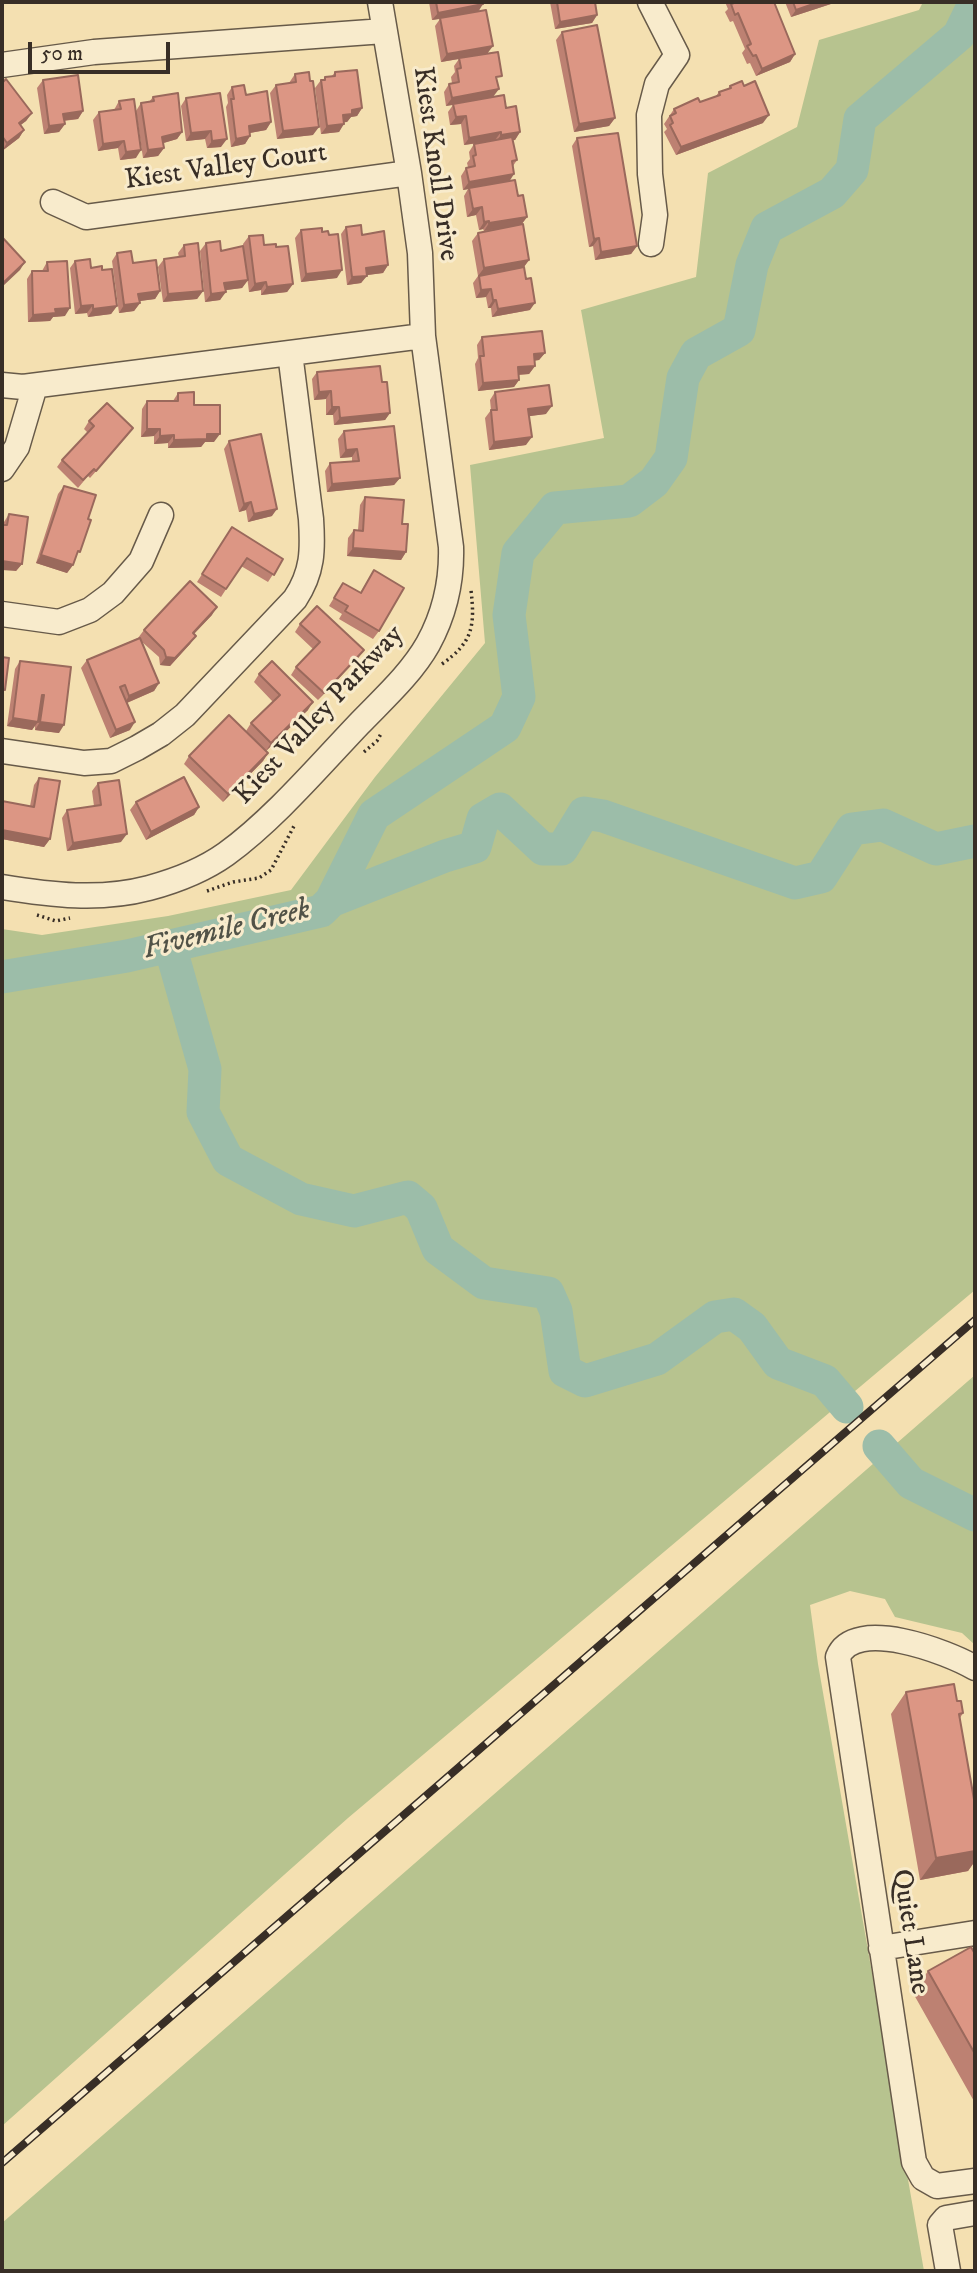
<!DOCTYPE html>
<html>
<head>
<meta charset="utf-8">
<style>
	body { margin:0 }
	#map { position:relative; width:977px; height:2273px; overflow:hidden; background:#f4e0b1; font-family:"IM FELL DW Pica",serif }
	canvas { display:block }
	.frame { position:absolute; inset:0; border:4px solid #382e26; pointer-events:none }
	.scale { position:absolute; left:28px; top:42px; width:142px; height:32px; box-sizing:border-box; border:4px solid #382e26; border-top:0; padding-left:9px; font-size:21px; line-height:24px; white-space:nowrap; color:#382e26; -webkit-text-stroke:5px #f8ebcc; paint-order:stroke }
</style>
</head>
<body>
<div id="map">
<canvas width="977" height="2273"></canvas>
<div class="frame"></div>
<div class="scale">50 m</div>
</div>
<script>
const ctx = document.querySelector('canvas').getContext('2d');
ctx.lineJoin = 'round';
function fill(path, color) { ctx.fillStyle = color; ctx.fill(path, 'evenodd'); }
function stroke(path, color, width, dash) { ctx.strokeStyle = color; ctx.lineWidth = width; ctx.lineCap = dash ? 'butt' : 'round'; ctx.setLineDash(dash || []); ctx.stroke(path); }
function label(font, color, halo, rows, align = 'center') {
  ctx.font = font + ' "IM FELL DW Pica",serif'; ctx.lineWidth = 6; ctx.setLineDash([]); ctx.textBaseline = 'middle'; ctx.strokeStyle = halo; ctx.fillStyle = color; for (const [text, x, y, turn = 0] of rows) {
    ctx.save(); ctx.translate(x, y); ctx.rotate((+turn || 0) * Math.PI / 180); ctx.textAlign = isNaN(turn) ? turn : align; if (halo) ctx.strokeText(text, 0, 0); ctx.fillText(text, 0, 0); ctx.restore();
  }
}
fill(new Path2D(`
	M923 2H975V1290L348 1818 2 2126V929L42 935 168 916 291 890 375 777 485 643 470 465 604 438 581 310 696 277 708 173 797 127 819 40 919 10Z
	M975 1375V1645L962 1633 895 1617 885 1599 850 1591 810 1605 818 1664 924 2271H2V2223Z`), '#b7c38f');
stroke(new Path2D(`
	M331 901 445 856 475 847 483 819 500 809 543 849H562L584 813 603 816 795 883 821 877 852 829 883 825 936 849 975 841
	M170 946 205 1069 203 1112 228 1160 301 1199 354 1211 408 1197 421 1208 438 1249 484 1283 548 1293 556 1311 565 1371 585 1381 657 1359 715 1317 734 1314 752 1327 778 1363 825 1381 847 1407
	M2 977 127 956 321 911 331 901 374 815 505 727 519 697 509 615 518 553 555 508 629 501 654 482 671 458 683 378 696 354 739 330 752 265 767 228 832 193 852 170 860 119 959 35 975 2
	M879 1446 911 1483 975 1515`), '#9cbda9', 33);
const minor = new Path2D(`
	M650 2 677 55 657 84 649 115 650 174 655 215 651 244
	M2 65 94 52 384 31
	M53 202 86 217 409 173
	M2 385 23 387 423 336
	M2 469 17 447 35 386
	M2 614 59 622 90 610 113 593 141 561 161 515
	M2 751 84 763 111 761 137 748 161 734 185 715 295 599C313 572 313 550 311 519L290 353
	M2 887C51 895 100 901 149 888 175 881 205 869 226 854 273 820 319 766 359 724 383 699 411 674 428 644 445 613 452 582 451 547L423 336 420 253 409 173 380 2
	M975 1668C948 1652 854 1616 838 1657L914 2162 923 2178 937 2186 975 2181
	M881 1948 975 1933
	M948 2271 940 2225 946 2218 975 2213`);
stroke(minor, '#675a49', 27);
stroke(new Path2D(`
	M442 664C473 642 475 626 471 590
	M364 752 377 741 382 732
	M207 891 233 882 259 878 271 870 294 826
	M37 915 56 921 70 918`), '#382e26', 3.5, [2, 3.5]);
stroke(minor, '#f8ebcc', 24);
const rail = new Path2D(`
	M2 2163 975 1320`);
stroke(rail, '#382e26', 8);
stroke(rail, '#f8ebcc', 5, [16]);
fill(new Path2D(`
	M429 2H483L478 12 488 53 497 83 493 97 506 108 520 132 515 140H513L517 160 513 166 509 181 518 196 527 217 521 225 484 231 483 229 479 230 476 215 467 217 464 196 468 189 463 190 461 176 466 168 468 167 467 163 470 159 469 152 474 144 487 142 464 145 461 124 450 125 448 112 453 105 446 106 444 92 449 84 452 83 451 77 455 72 454 66 459 59 441 62 435 26 440 19 432 20Z
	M550 2H595L597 15 592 23 555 29Z
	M725 2H774L795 54 790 62 756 76 750 63 747 64 742 53 745 49 733 21 730 22 725 12 728 9Z
	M785 2H837L791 17Z
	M562 32 615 118 609 126 574 132 556 40Z
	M335 72 362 108 357 116 351 117 347 122H344L339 132 321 134 315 88 321 80H323L325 77 332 76Z
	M295 74 313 135 277 139 270 93 276 85 289 83Z
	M43 80 83 111 78 119 64 121 65 124 59 132 44 134 37 88Z
	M2 83 32 113 26 121 20 125 24 130 19 138 2 151Z
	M730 86 763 123 676 155 664 132 667 129 664 124 674 109 700 102 716 96 719 92 728 89Z
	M232 87 271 122 266 130 250 133V136L245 144 231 147 226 107 228 103 227 95Z
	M153 97 182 132 177 139 163 143 164 148 158 156 143 158 136 111 141 103 149 102Z
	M186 98 221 147 207 148 205 139 186 141 181 106Z
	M119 101 136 158 120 160 118 148 98 151 93 120 99 112 114 110Z
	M577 138 637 246 631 254 595 260 593 246 589 247 572 146Z
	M346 227 362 235 388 265 383 273 367 275 361 283 347 285 341 234Z
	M301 230 322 232 337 278 301 282 295 238Z
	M478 233 529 260 524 267 530 310 492 317 491 308H488L486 297 476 298 473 283 478 276 472 241Z
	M249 236 264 245 276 247 293 284 287 292 261 295V290L249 292 243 244Z
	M206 243 221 251 248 280 242 288 226 290 220 300 205 302 200 251Z
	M184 245 203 291 197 299 163 302 158 267 164 259 179 257 178 253Z
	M117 253 133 263 160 291 155 299 139 301 140 303 134 311 119 313 112 261Z
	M75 261 91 268 102 270 117 306 111 314 88 317 87 313 75 314 70 268Z
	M47 262 65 316 53 317 50 321 28 322 27 279 32 271H42Z
	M482 337 545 353 539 360 534 361 535 366 529 374 519 375V380L514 387 478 391 475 364 478 358 477 345Z
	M317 372 382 382 390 413 385 420 334 425 333 415H326V399L314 400 312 379Z
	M495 392 546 414 529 416 526 445 489 450 485 418 491 410 490 400Z
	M178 393 194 405 214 442H205L201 447 168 448V443L154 444V436L141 437 142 409 147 401H173Z
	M89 421 128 435 90 478 88 476 78 488 57 467 62 460 88 433 84 429Z
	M344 431 400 478 394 485 327 492 325 471 330 463 352 461V457L340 458 338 439Z
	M229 441 272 516 248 522 246 510 239 512 224 449Z
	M64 486 75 559 73 565 67 573 36 563 58 494Z
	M365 497 406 552 401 560 347 556 348 538 354 530H358L360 505Z
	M9 514 22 564 16 571 3 525 4 522Z
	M227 535 283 559 268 582 241 566 221 597 197 582Z
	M374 570 379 631 373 639 339 619 342 614 329 606 343 583 360 593Z
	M212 615 194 634 190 644 170 666 160 665 159 657 142 642 159 683 154 691 127 703 130 730 110 738 81 668 87 660 138 638 144 630Z
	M300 624 358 658 318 700 291 675 296 667 313 649 295 632Z
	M20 661 71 667 59 733 35 730V725L32 730 7 726 15 669Z
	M259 674 308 710 266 751 246 731 251 723 273 702 254 682Z
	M268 753 263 761 223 802 184 764 189 756Z
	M39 778 50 839 44 847 2 839V801L30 806 34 785Z
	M98 783 121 842 67 851 62 818 67 810 94 806 92 791Z
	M136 802 199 807 194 815 146 840 130 810Z
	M906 1692 957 1701 963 1713 960 1718 975 1805V1861L968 1871 920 1880 891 1714Z
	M975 1954V2103L913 1993 928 1971Z`), '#bd8172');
fill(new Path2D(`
	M819 2H837L791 17 796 10Z
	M483 4 478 12 432 20 438 13Z
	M597 15 592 23 555 29 560 22Z
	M493 46 487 54 441 62 447 54Z
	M795 54 790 62 756 76 762 69Z
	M499 89 493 97 446 106 452 98Z
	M362 108 357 116 351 117 347 122 338 123 343 115 352 110Z
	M83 111 78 119 58 121 63 114Z
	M32 113 26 121 13 131 19 123Z
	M769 115 763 123 676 155 681 147Z
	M466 116 461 124 450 125 456 117Z
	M615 118 609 126 574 132 579 124Z
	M271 122 266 130 244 134 249 126Z
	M65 124 59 132 44 134 49 126Z
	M344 124 339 132 321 134 327 126Z
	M319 127 313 135 277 139 283 131Z
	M24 130 19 138 2 151 7 143Z
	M211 131 205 139 186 141 191 133Z
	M182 132 177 139 157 145 162 137Z
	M501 132 495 140 464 145 469 138Z
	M520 132 515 140 495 143 501 135Z
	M250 136 245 144 231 147 236 139Z
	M227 139 221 147 207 148 212 141Z
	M124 141 118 148 98 151 103 144Z
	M164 148 158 156 143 158 148 150Z
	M141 150 136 158 120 160 126 152Z
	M514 174 509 182 463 190 469 182Z
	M482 207 476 215 467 217 473 209Z
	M527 217 521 225 484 231 489 223Z
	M489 221 483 229 479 230 484 222Z
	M599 238 593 246 589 247 594 239Z
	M637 246 631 254 595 260 601 252Z
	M529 260 523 268 478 276 484 268Z
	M25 262 20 270 2 287V284Z
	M388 265 383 273 360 276 366 268Z
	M342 270 337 278 301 282 306 274Z
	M367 276 361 283 347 285 352 277Z
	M248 280 242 288 219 291 224 283Z
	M266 282 261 290 249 292 255 284Z
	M293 284 287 292 261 295 267 287Z
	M491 289 486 297 476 298 481 290Z
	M160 291 155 299 133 302 138 294Z
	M203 291 197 299 163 302 168 294Z
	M226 292 220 300 205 302 211 294Z
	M493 300H496L491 308H488Z
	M140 303 134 311 119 313 124 305Z
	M535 303 530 310 492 317 498 309Z
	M93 305 87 313 75 314 81 306Z
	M117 306 111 314 88 317 93 309Z
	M70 308 65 316 53 317 50 321 28 322 33 315 55 309Z
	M545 353 539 360 528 361 534 354Z
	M535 366 529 374 512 375 518 367Z
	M519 380 514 387 478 391 483 383Z
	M331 391 326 399 314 400 319 392Z
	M552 406 546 414 523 417 528 409Z
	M332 407H339L333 415H326Z
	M390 413 385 420 334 425 340 418Z
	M147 429H160L154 436 141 437Z
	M207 434H220L214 442H205L201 447 168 448 174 440Z
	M174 435 168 443 154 444 160 436Z
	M532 437 526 445 489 450 494 442Z
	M357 449 352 457 340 458 346 450Z
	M400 478 394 485 327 492 332 484Z
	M251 502 246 510 239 512 244 504Z
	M277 509 272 516 248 522 254 514Z
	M353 548 406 552 401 560 347 556Z
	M41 555 73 565 67 573 36 563Z
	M2 561 22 564 16 571 2 570Z
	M217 607 212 615 187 641 193 633Z
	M196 636 190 644 170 666 160 665 166 657Z
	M364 650 358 658 318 700 324 693Z
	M159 683 154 691 124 704 129 696Z
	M313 702 308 710 266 751 271 743Z
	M13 718 38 722 32 730 7 726Z
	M40 722 64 725 59 733 35 730Z
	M135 722 130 730 110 738 116 730Z
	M268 753 263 761 223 802 228 794Z
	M199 807 194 815 146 840 151 832Z
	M2 830 50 839 44 847 2 839Z
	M127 834 121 842 67 851 73 843Z
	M975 1851V1861L968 1871 920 1880 936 1858Z`), '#9a695c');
const building = new Path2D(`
	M436 2H483V4L438 13Z
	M557 2H595L597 15 560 22Z
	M734 2H774L795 54 762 69 756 55 753 56 747 46 751 44 738 13 735 15 731 4 734 3Z
	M793 2H819L796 10Z
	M486 10 493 46 447 54 440 18Z
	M597 25 615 118 579 124 562 32Z
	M498 52 502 76 496 77 499 89 452 98 449 84 459 82 457 69 461 68 459 58Z
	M357 70 362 108 352 110V114L343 115 344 124 327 126 321 80H325V77L335 76V72Z
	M309 72 310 81H313L319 127 283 131 276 85 296 82 295 74Z
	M78 75 83 111 63 114 65 124 49 126 43 80Z
	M6 79 32 113 19 123 24 130 7 143 2 136V83Z
	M742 81 744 86 755 81 769 115 681 147 670 125 673 123 670 116 676 113 674 109 698 98 700 102 720 95 719 92 731 88 730 86Z
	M244 85 246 95 267 91 271 122 249 126 250 136 236 139 231 99H234L232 87Z
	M178 93 182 132 162 137 164 148 148 150 141 103 154 101 153 97Z
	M220 93 227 139 212 141 211 131 191 133 186 98Z
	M504 95 506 108 516 106 520 132 501 135V132L469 138 466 116 456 117 453 104Z
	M134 99 141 150 126 152 124 141 103 144 99 112 121 109 119 101Z
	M618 133 637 246 601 252 599 238 594 239 577 138Z
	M512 137 517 160 512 161 514 174 469 182 466 168 475 166 473 156 476 155 474 144Z
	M515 180 518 196 523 195 527 217 489 223V221L484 222 482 207 473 209 469 188Z
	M523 224 529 260 484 268 478 233Z
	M361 225 362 235 384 231 388 265 366 268 367 276 352 277 346 227Z
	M322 228V232L328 231 329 235 338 234 342 270 306 274 301 230Z
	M263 235 264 245 276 244V247L288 246 293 284 267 287 266 282 255 284 249 236Z
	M2 237 25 262 2 284Z
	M220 241 221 251 243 246 248 280 224 283 226 292 211 294 206 243Z
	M198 243 203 291 168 294 164 259 185 256 184 245Z
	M131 251 133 263 156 260 160 291 138 294 140 303 124 305 117 253Z
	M90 259 91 268 102 266V270L112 269 117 306 93 309V305L81 306 75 261Z
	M67 261 70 308 55 309 56 313 33 315 32 271H48L47 262Z
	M524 267 526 279 531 278 535 303 498 309 496 300H493L491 289 481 290 479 276Z
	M542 331 545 353 534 354 535 366 518 367 519 380 483 383 480 356H484L482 337Z
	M380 366 382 382H387L390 413 340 418 339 407H332L331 391 319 392 317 372Z
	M549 385 552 406 528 409 532 437 494 442 491 410H497L495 392Z
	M194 392V405H220V434H207V439L174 440V435L160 436V429H147V401H178V393Z
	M107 403 133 428 96 471 94 469 83 480 62 460 94 426 89 421Z
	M394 426 400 478 332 484 330 463 359 461 357 449 346 450 344 431Z
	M261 434 277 509 254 514 251 502 244 504 229 441Z
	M64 486 96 495 88 519 91 520 80 552 78 551 73 565 41 555Z
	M365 497 404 500 402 524H408L406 552 353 548 354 530 363 531Z
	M9 514 28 517 22 564 2 561V525H7Z
	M232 527 283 559 274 575 247 558 226 589 202 574Z
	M374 570 404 588 379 631 345 611 348 606 334 598 343 583 361 593Z
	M190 581 217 607 193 633 196 636 175 658 166 657 164 650 144 630Z
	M317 606 364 650 324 693 296 667 320 642 300 624Z
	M140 638 159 683 129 696 125 685 120 687 135 722 116 730 87 660Z
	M2 657 9 658 5 690 2 689Z
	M20 661 71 667 64 725 40 722 44 695H42L38 722 13 718Z
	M272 661 313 702 271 743 251 723 280 695 259 674Z
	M229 715 268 753 228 794 189 756Z
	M184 777 199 807 151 832 136 802Z
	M39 778 60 781 50 839 2 830V801L34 807Z
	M119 780 127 834 73 843 67 810 101 805 98 783Z
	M954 1684 957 1701H961L963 1713 959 1714 975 1805V1851L936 1858 906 1692Z
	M971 1947 975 1954V2054L928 1971Z`);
fill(building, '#dc9684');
stroke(building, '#9a695c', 2);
label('28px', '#382e26', '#f8ebcc', [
	["Kiest Knoll Drive",434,164,82],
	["Kiest Valley Court",226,168,-8],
	["Kiest Valley Parkway",320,716,-47],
	["Quiet Lane",909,1932,81]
]);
label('italic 30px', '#515247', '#f8ebcc', [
	["Fivemile Creek",227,931,-14]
]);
</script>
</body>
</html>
